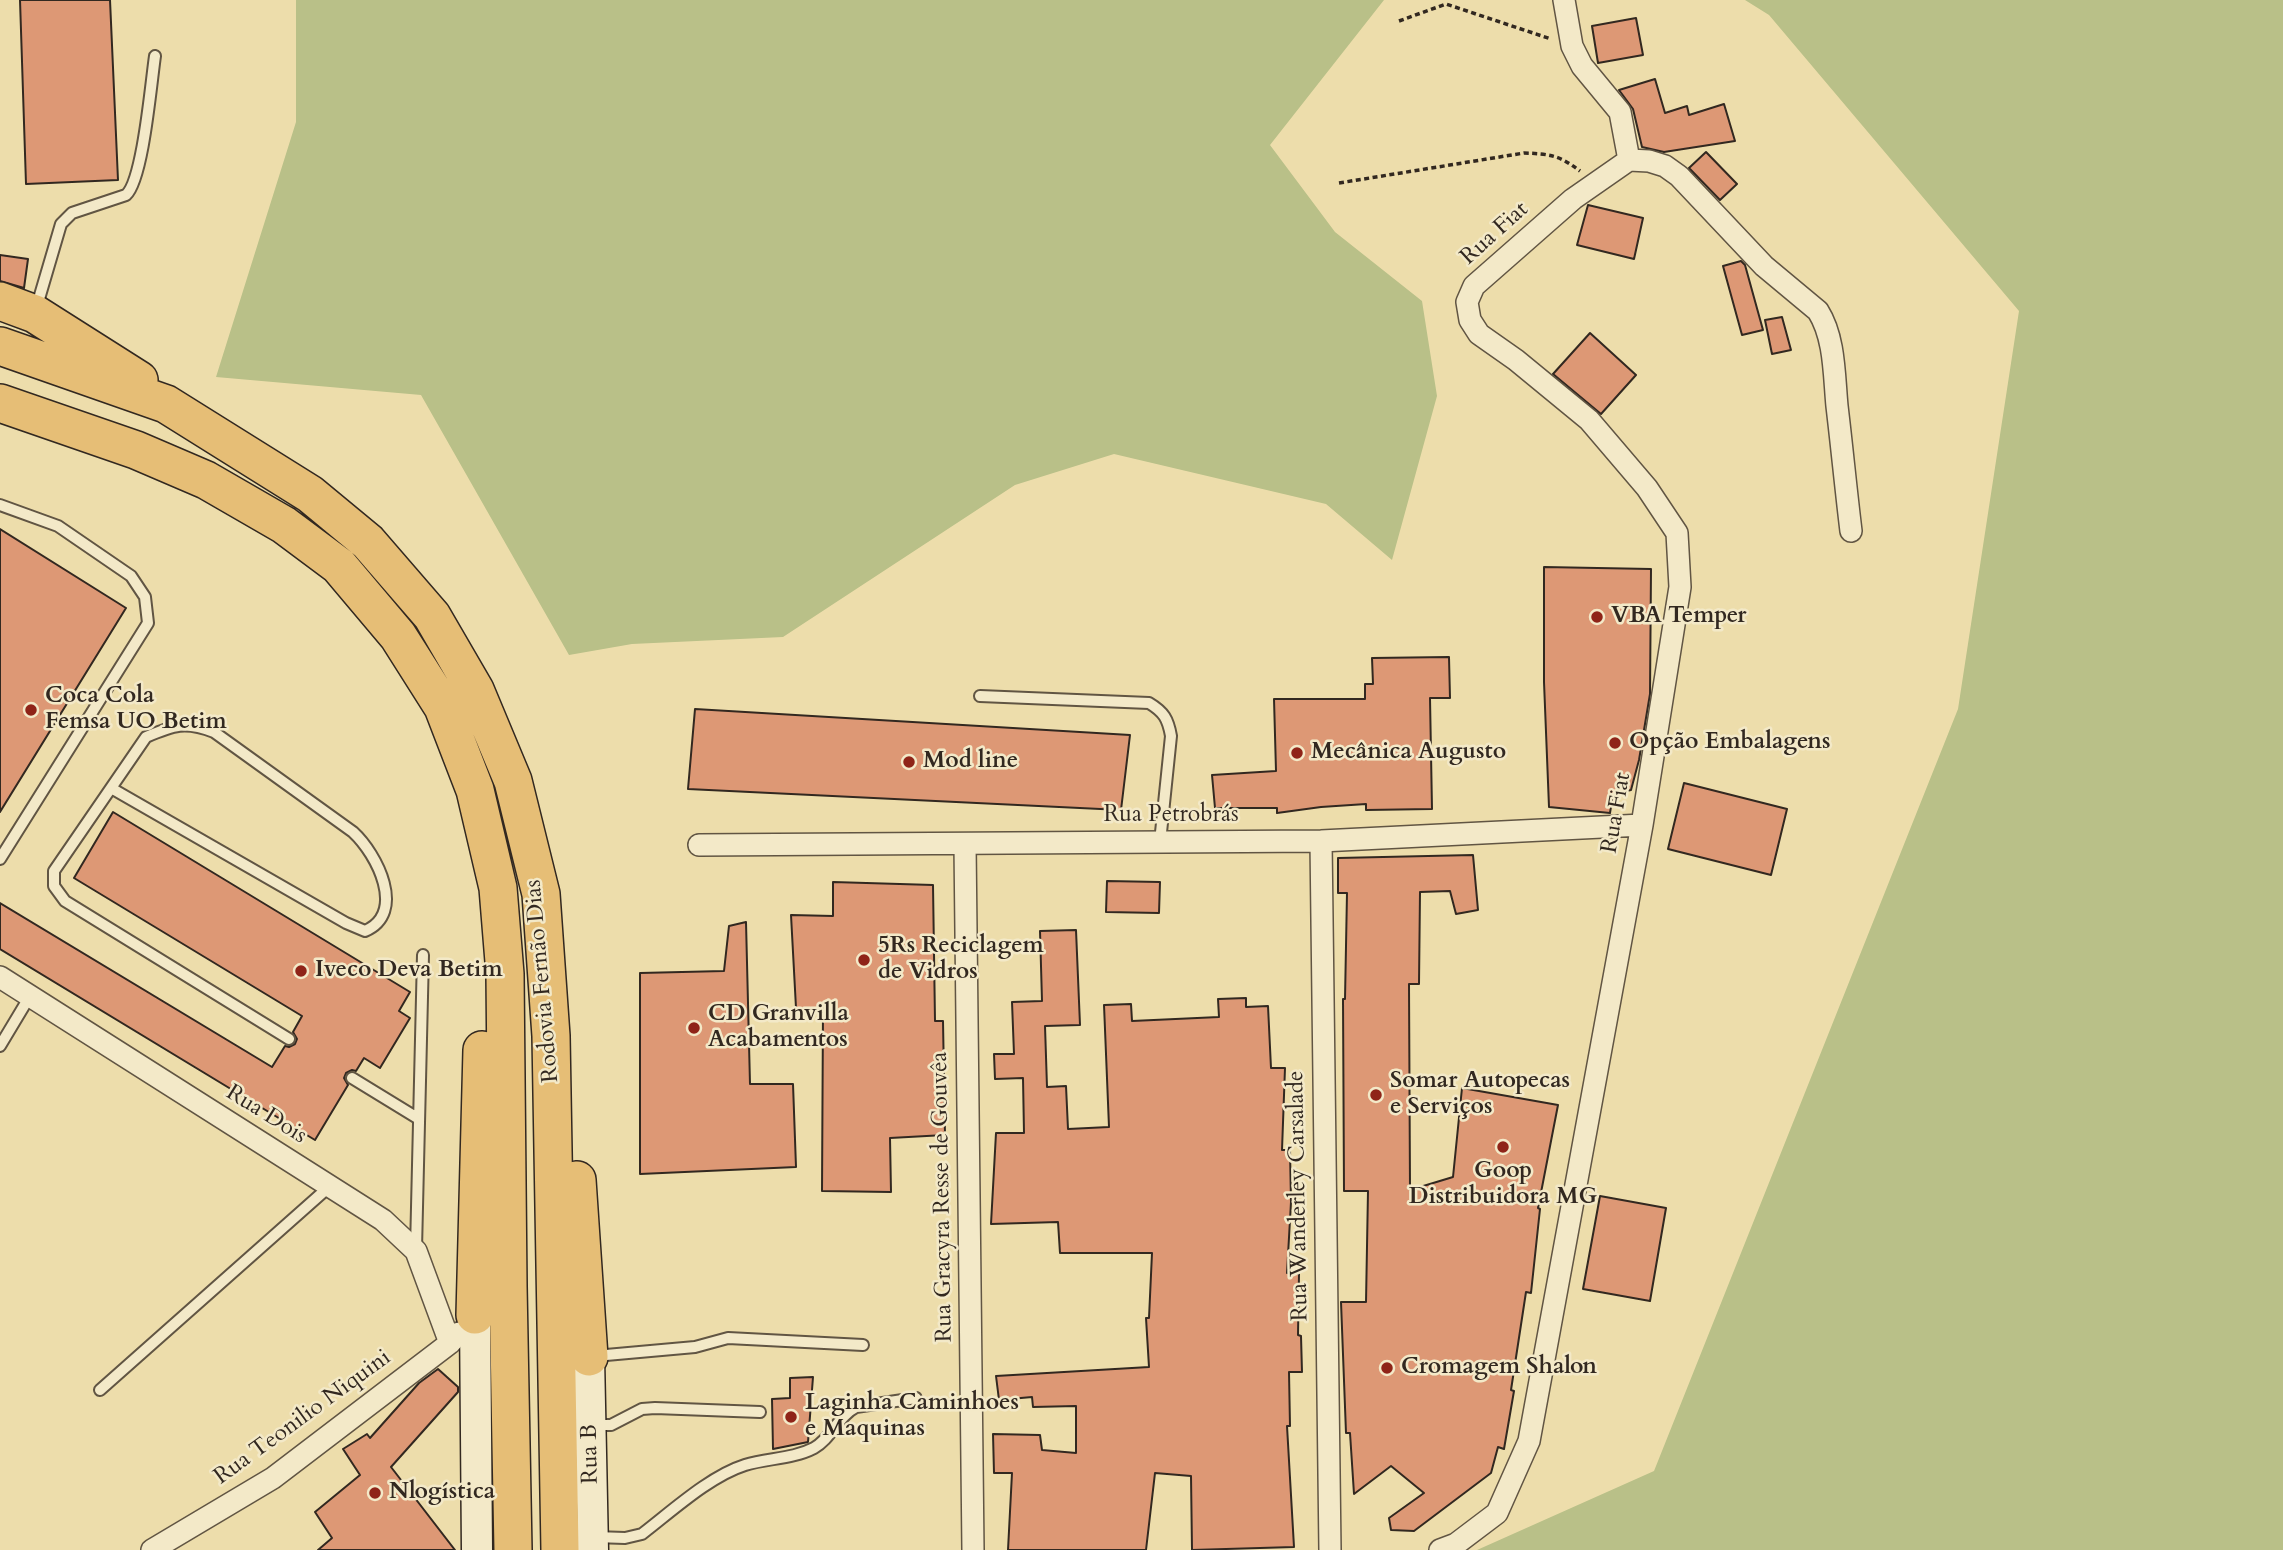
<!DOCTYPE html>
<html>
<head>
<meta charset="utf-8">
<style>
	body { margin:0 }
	canvas { display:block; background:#edddab }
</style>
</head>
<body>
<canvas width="2283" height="1550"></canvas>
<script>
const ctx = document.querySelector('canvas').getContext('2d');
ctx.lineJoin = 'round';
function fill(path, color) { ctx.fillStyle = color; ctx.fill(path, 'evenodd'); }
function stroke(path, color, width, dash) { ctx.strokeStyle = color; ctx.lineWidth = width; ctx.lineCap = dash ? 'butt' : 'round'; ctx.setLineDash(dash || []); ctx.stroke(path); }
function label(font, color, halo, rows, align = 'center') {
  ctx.font = font + ' Cardo,serif'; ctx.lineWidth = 5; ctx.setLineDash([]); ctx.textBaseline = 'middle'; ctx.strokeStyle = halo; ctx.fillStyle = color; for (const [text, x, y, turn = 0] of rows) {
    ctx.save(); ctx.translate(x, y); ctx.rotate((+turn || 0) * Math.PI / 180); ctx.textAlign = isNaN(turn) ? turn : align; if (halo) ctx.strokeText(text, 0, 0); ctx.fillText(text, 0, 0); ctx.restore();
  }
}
fill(new Path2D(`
	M296 0H1384L1270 145 1335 232 1422 301 1437 396 1392 560 1326 504 1114 454 1015 485 783 637 632 644 569 655 421 395 216 377 296 122Z
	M1745 0H2283V1550H1477L1654 1471 1958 709 2019 311 1769 15Z`), '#b9c088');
const building = new Path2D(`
	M20 0H110L118 180 26 184Z
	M1636 18 1643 55 1598 63 1592 26Z
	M1655 79 1665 113 1687 106 1689 115 1724 104 1735 141 1664 152 1642 147 1633 109 1619 90Z
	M1706 152 1737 184 1720 200 1689 168Z
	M1588 205 1643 218 1634 259 1577 245Z
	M0 255 28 259 24 288 0 281Z
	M1741 261 1745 265 1763 330 1742 335 1723 266Z
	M1782 317 1791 350 1772 354 1765 320Z
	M1590 333 1636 375 1601 414 1553 374Z
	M0 529 126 608 0 812Z
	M1544 567 1651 569 1650 694 1639 760 1631 790 1613 794 1610 813 1549 807 1544 682Z
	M1449 657 1450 698H1430L1432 809 1366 810V804L1321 807 1277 813V808H1215L1212 775 1276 771 1274 699H1365V684H1373L1372 658Z
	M695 709 1130 735 1121 810 688 789Z
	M1684 783 1787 809 1771 875 1668 849Z
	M113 812 410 992 399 1011 410 1018 380 1068 364 1058 356 1071 352 1070 346 1073 344 1078 348 1085 315 1140 0 949V903L272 1067 285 1046 289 1047 295 1044 297 1039 293 1032 302 1016 74 878Z
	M1473 855 1478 910 1456 914 1450 891 1420 892 1419 984H1409L1410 1190 1453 1177 1462 1088 1558 1105 1538 1208 1540 1209 1531 1293 1526 1292 1511 1390 1514 1391 1504 1449 1498 1447 1491 1473 1414 1531 1391 1530 1389 1518 1424 1493 1391 1466 1354 1494 1350 1433H1346L1341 1302H1366L1368 1191H1344L1343 999H1345L1347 893H1338V858Z
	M1107 881 1160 882 1159 913 1106 912Z
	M833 882 933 885 935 1021H943L945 1135 890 1138 891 1192 822 1191 823 1008H796L791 915 833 916Z
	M746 922 750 1084H793L796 1167 640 1174V973L724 971 729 926Z
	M1076 930 1080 1025 1045 1026 1047 1087 1066 1086 1068 1129 1109 1127 1104 1005 1131 1004 1132 1021 1219 1017 1218 999 1246 998V1007L1268 1006 1271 1068H1285L1282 1150H1290L1291 1202 1287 1273 1299 1274 1298 1335 1301 1336 1302 1372H1289L1290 1426H1287L1294 1547 1192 1550 1191 1476 1155 1473 1146 1550H1008L1012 1473H994L993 1434 1040 1435 1042 1450 1076 1453V1406L1033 1407 1032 1397 999 1400 996 1376 1149 1367 1146 1318H1149L1152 1253H1060L1058 1222 991 1224 996 1133H1024L1023 1078 995 1079 994 1054H1014L1012 1002 1042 1001 1040 931Z
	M1600 1196 1666 1208 1650 1301 1583 1289Z
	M438 1369 458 1387V1392L391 1467 455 1550H318L332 1538 315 1512 360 1475 343 1449 367 1434 370 1438 419 1383Z
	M813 1377 808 1442 773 1449 772 1399 790 1398V1378Z`);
fill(building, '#dd9875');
stroke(building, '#322820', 2);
const lane = new Path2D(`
	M36 309 61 224 72 213 126 195C143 180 151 83 155 56
	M0 505 58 526 131 576 145 597 148 623 0 859
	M980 696 1149 703C1164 712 1168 719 1171 736L1160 842
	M111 788 346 923 365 931C407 913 377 854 353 832L214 732C185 721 174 725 146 737L54 871V886L65 901 289 1039
	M0 1046 30 996
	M352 1078 419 1119
	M416 1249 423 955
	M595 1356 695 1347 728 1338 863 1345
	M100 1390 330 1186
	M593 1425H611L642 1409 655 1408 760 1412
	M595 1537 625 1538 642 1534C672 1511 710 1476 745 1465 768 1458 793 1459 814 1448 831 1439 838 1416 856 1407L916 1398`);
const street = new Path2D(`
	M1564 0 1572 46 1582 66 1620 112 1629 160
	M1321 841 1330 1550
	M965 844 973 1550
	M699 845 1321 841 1642 825
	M0 977 383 1220 416 1251 450 1343
	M152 1550 273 1478 450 1343 459 1333
	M1440 1550 1456 1544 1497 1513 1529 1441 1642 825 1680 587 1677 533 1647 488 1589 420 1516 360 1479 334 1470 320 1467 302 1474 286 1573 199 1629 160 1649 161 1665 166 1679 176 1764 266 1818 311C1835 338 1834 375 1837 406 1842 448 1846 490 1851 531`);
const secondary = new Path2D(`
	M475 1315 477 1550
	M589 1357 593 1550`);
const highway = new Path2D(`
	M0 301 35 314 139 380
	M0 346 166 404 310 494 368 542 432 616 475 690 513 781 541 894 551 1036 560 1550
	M0 403 136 450 206 480 284 525 339 566 398 636 443 707 475 790 498 888 505 974 508 1286 513 1550
	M577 1180 589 1357
	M475 1315 482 1050`);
stroke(lane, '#615543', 14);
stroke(street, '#615543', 24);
stroke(secondary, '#322820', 33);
stroke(highway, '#322820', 40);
stroke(new Path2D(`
	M1399 21 1446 4 1551 39
	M1339 183 1524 153C1550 154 1559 155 1580 171`), '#322820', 3.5, [5, 3.5]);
stroke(lane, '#f3e9c8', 10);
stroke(street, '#f3e9c8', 21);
stroke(secondary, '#f3e9c8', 30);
stroke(highway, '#e6be76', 37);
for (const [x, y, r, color] of [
	[1597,617,7,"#8f2418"],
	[31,710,7,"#8f2418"],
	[1615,743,7,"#8f2418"],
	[1297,753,7,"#8f2418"],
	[909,762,7,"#8f2418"],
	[864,960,7,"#8f2418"],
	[301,971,7,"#8f2418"],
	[694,1028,7,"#8f2418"],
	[1376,1095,7,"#8f2418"],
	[1503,1147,7,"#8f2418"],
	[1387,1368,7,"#8f2418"],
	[791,1417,7,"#8f2418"],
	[375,1493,7,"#8f2418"]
]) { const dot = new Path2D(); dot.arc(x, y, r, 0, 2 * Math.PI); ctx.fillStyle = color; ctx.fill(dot); stroke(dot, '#f3e9c8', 2.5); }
label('23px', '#322820', '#f3e9c8', [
	["Rua Fiat",1495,234,-42],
	["Rua Fiat",1617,813,-80],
	["Rua Petrobrás",1171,816],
	["Rodovia Fernão Dias",543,981,-95],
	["Rua Dois",266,1115,32],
	["Rua Wanderley Carsalade",1299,1196,-91],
	["Rua Gracyra Resse de Gouvêa",943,1197,-91],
	["Rua Teonilio Niquini",303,1418,-36],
	["Rua B",591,1454,-91]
]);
label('bold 23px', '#322820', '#f3e9c8', [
	["VBA Temper",1611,617],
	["Coca Cola",45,697],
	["Femsa UO Betim",45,723],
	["Opção Embalagens",1629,743],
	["Mecânica Augusto",1311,753],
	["Mod line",923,762],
	["5Rs Reciclagem",878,947],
	["de Vidros",878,973],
	["Iveco Deva Betim",315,971],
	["CD Granvilla",708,1015],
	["Acabamentos",708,1041],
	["Somar Autopecas",1390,1082],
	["e Serviços",1390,1108],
	["Goop",1503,1172,"center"],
	["Distribuidora MG",1503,1198,"center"],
	["Cromagem Shalon",1401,1368],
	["Laginha Caminhoes",805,1404],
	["e Maquinas",805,1430],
	["Nlogística",389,1493]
], 'left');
</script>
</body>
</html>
